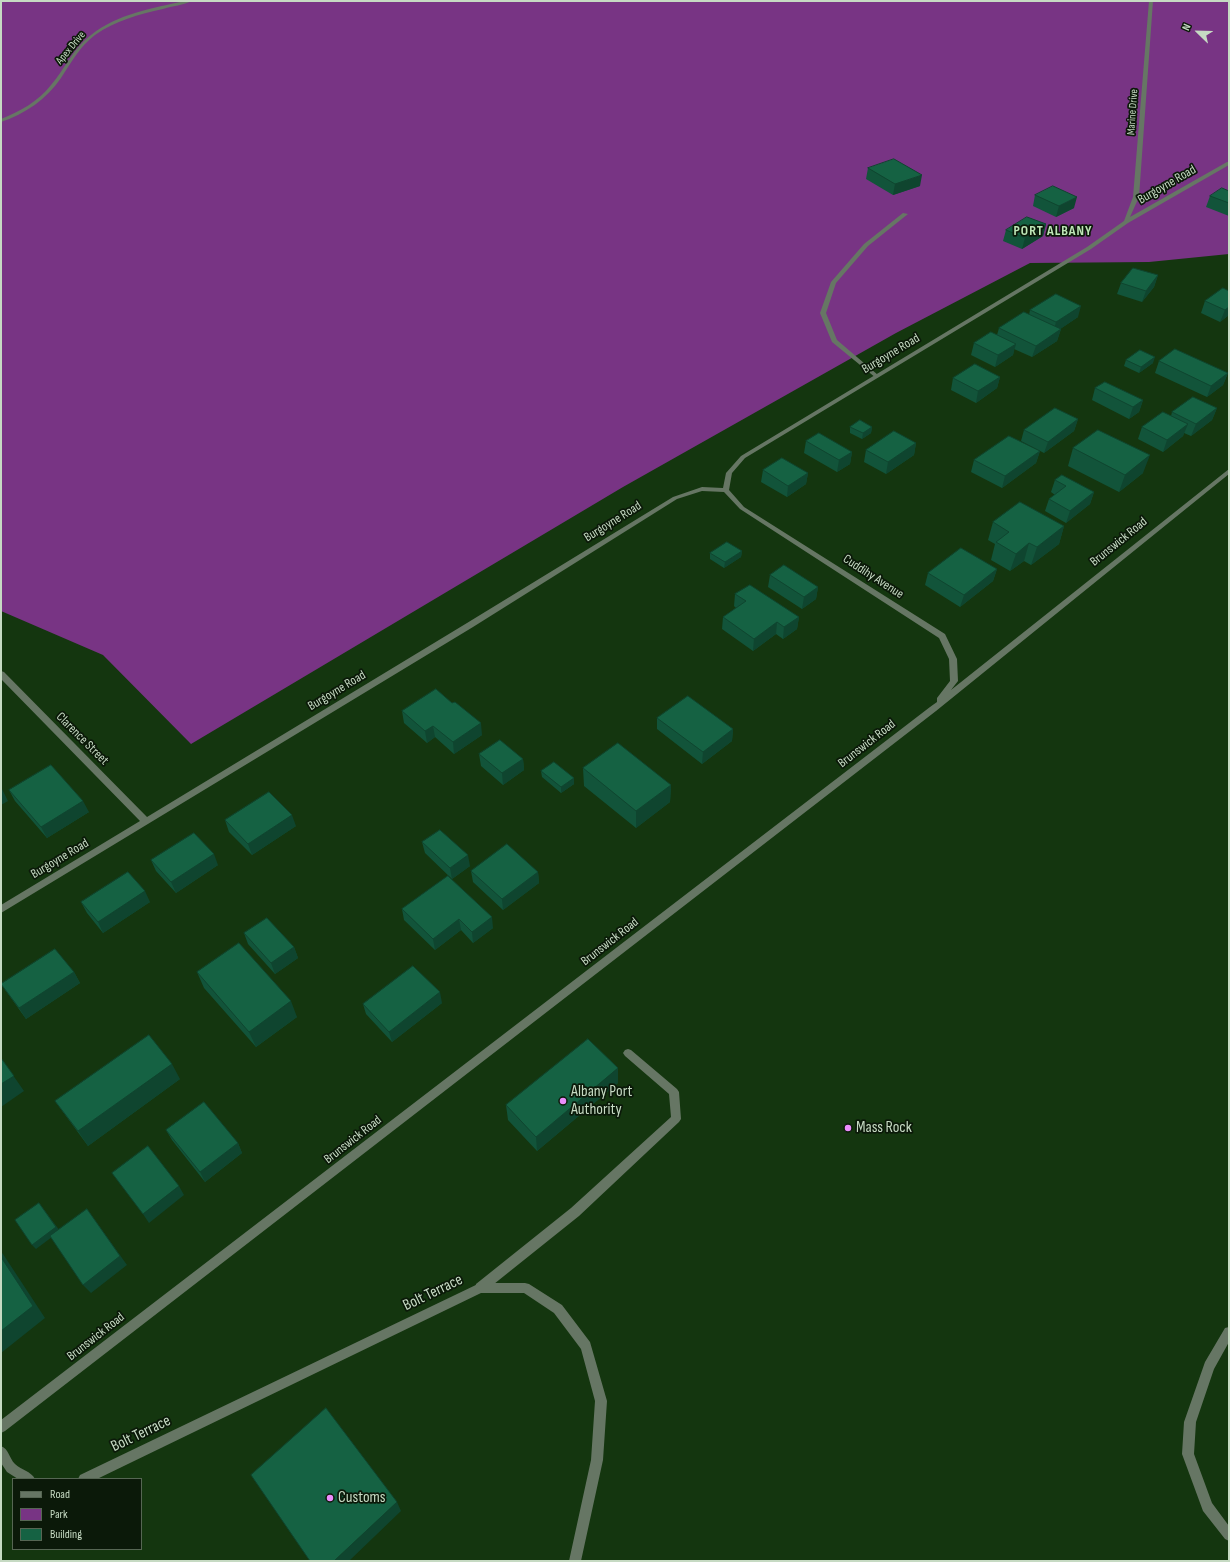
<!DOCTYPE html>
<html>
<head>
<meta charset="utf-8">
<style>
	body { margin:0 }
	#map { position:relative; width:1230px; height:1562px; overflow:hidden; background:#14360f; font-family:"Sofia Sans Condensed",sans-serif }
	canvas { display:block }
	.frame { position:absolute; inset:0; border:2px solid #c6dac3; pointer-events:none }
	.legend { position:absolute; left:12px; top:1478px; width:130px; height:72px; box-sizing:border-box; background:#0b1909; border:1px solid #566653; margin:0; padding:5px 7px; list-style:none; font-size:12px; color:#c6dac3 }
	.legend li { display:flex; align-items:center; gap:8px; height:20px }
	.legend b { width:20px; border:1px solid #566653 }
	.north { position:absolute; left:1178px; top:12px; width:40px; height:40px; -webkit-text-stroke:3px #0b1909; paint-order:stroke; rotate:293deg; font-size:11px; font-weight:700; line-height:16px; text-align:center; color:#c6dac3 }
	.north::after { content:''; display:block; margin:auto; width:14px; height:18px; background:#c6dac3; clip-path:polygon(50% 0,100% 100%,50% 72%,0 100%) }
</style>
</head>
<body>
<div id="map">
<canvas width="1230" height="1562"></canvas>
<div class="frame"></div>
<ul class="legend">
<li><b style="height:5px;background:#667664"></b>Road</li>
<li><b style="height:11px;background:#783484"></b>Park</li>
<li><b style="height:11px;background:#156243"></b>Building</li>
</ul>
<div class="north">N</div>
</div>
<script>
const ctx = document.querySelector('canvas').getContext('2d');
ctx.lineJoin = 'round';
function fill(path, color) { ctx.fillStyle = color; ctx.fill(path, 'evenodd'); }
function stroke(path, color, width, dash) { ctx.strokeStyle = color; ctx.lineWidth = width; ctx.lineCap = dash ? 'butt' : 'round'; ctx.setLineDash(dash || []); ctx.stroke(path); }
function label(font, color, halo, rows, align = 'center') {
  ctx.font = font + ' "Sofia Sans Condensed",sans-serif'; ctx.lineWidth = 3.5; ctx.setLineDash([]); ctx.textBaseline = 'middle'; ctx.strokeStyle = halo; ctx.fillStyle = color; for (const [text, x, y, turn = 0] of rows) {
    ctx.save(); ctx.translate(x, y); ctx.rotate((+turn || 0) * Math.PI / 180); ctx.textAlign = isNaN(turn) ? turn : align; if (halo) ctx.strokeText(text, 0, 0); ctx.fillText(text, 0, 0); ctx.restore();
  }
}
fill(new Path2D(`
	M1 1H1229V254L1149 262 1030 263 896 333 623 487 191 744 103 655 1 611Z`), '#783484');
fill(new Path2D(`
	M903 213 908 214 868 246 836 283 826 313 837 340 878 375V377L876 378 832 342 820 313 831 282 864 244Z
	M628 1049 631 1050 677 1089 679 1092 681 1119 679 1122 579 1216 484 1292 480 1293 476 1292 475 1288 476 1284 571 1208 671 1117 669 1094 625 1056 623 1053 625 1050Z
	M1229 1327V1342L1214 1369 1196 1422 1194 1454 1212 1503 1229 1526V1541L1225 1539 1203 1511 1182 1454 1184 1422 1205 1362 1225 1328Z`), '#667664');
fill(new Path2D(`
	M185 1H192C184 5 172 6 163 9 139 14 115 21 95 35 80 46 71 63 61 78 47 99 25 114 1 122V119C20 111 38 102 51 85 65 69 73 48 91 35 117 14 153 8 185 1Z
	M1149 1H1153L1139 197 1130 217 1227 162H1229V165L1128 223 1091 249 745 458 732 473 729 490 744 507 945 634 957 659 958 681 951 690 1229 469V474L936 711 5 1431 1 1433V1420L930 707 937 702V698L950 681 949 659 939 638 740 509 724 492 702 491 677 499 473 627 1 913V905L140 821 1 679V671L4 672 147 817 467 623 673 497 702 487 723 488 726 473 741 456 1087 247 1124 221 1133 197Z
	M480 1283H525L529 1284 562 1305 590 1342 607 1401 603 1460 581 1561H569L591 1460 595 1401 581 1349 554 1313 524 1293H481L97 1479H78L80 1475Z
	M1 1446C9 1449 9 1458 15 1464 21 1470 31 1471 35 1479H18L7 1472 1 1463Z`), '#667664');
fill(new Path2D(`
	M868 168 920 186 893 195 866 179Z
	M1229 191V216L1206 207 1210 196Z
	M1035 195 1074 208 1056 217 1033 206Z
	M1046 224 1043 236 1022 249 1003 241 1006 230Z
	M1158 275 1154 287 1142 302 1117 294 1121 283Z
	M1229 291V315L1220 322 1201 313 1205 301Z
	M1030 310 1078 317 1060 329H1061L1057 341 1032 357 1014 349 1013 355 995 367 971 355 974 343 997 335 999 328 1029 315Z
	M1126 360 1153 363 1139 373 1124 366Z
	M1159 361 1228 373 1223 385 1207 397 1155 373Z
	M1000 377 997 388 976 403 951 390 953 378Z
	M1095 388 1143 400 1139 412 1129 419 1092 400Z
	M1217 408 1212 420 1191 436 1184 433 1183 436 1163 452 1138 439 1142 427 1171 416 1172 412Z
	M1078 419 1074 431 1044 453 1021 441 1024 430Z
	M850 427H872L871 433 862 439 850 433Z
	M806 441 852 452 850 464 837 472 804 453Z
	M916 443 914 455 886 474 864 462 866 450Z
	M1073 448 1143 473 1119 492 1068 466Z
	M1040 451 1036 463 1002 488 971 472 974 460Z
	M763 470 808 473 806 484 787 497 761 482Z
	M1055 480 1094 492 1090 504 1066 523 1045 511 1049 499 1055 495 1051 492Z
	M993 522 1064 526 1059 544 1031 565 1024 561 1010 571 991 560 995 544 988 540Z
	M742 551 741 557 724 568 710 559V553Z
	M997 569 993 581 960 607 925 585 928 573Z
	M770 575 818 587 816 599 802 609 768 587Z
	M735 594 799 617 797 629 783 639 776 634 753 651 722 629 723 617 736 608 734 606Z
	M402 711 482 735 454 754 435 737 427 743 404 723Z
	M657 718 733 729 732 741 702 764 657 729Z
	M479 754 523 759 524 770 503 785 481 766Z
	M583 768 671 785 670 802 636 828 584 786Z
	M541 771 574 784 561 793 542 777Z
	M9 790 89 812 47 838 15 801Z
	M225 820 296 826 252 855 229 832Z
	M422 842 470 866 452 879 425 853Z
	M151 860 218 865 176 893 156 871Z
	M471 871 538 872 539 883 503 910 473 882Z
	M448 876 493 928 473 943 461 930 435 950 404 920 402 909Z
	M81 902H150L103 933 87 913Z
	M244 933 294 947 298 958 275 974 248 944Z
	M74 972 80 983 26 1019 1 984Z
	M197 972 297 1017 256 1047 204 988Z
	M442 1003 392 1042 366 1014 363 1004Z
	M180 1079 88 1146 55 1101Z
	M618 1083 537 1151 508 1120 506 1105Z
	M166 1130 238 1143 242 1153 205 1182 172 1140Z`), '#12543a');
fill(new Path2D(`
	M922 175 920 186 893 195 895 184Z
	M1077 197 1074 208 1056 217 1059 206Z
	M1046 224 1043 236 1022 249 1025 238Z
	M1158 275 1154 287 1142 302 1146 291Z
	M1081 306 1078 317 1053 334 1056 322Z
	M1229 307V315L1220 322 1225 310Z
	M1061 329 1057 341 1032 357 1036 346Z
	M1016 344 1013 355 995 367 998 355Z
	M1155 357 1153 363 1139 373 1141 367Z
	M1228 373 1223 385 1207 397 1211 386Z
	M1000 377 997 388 976 403 978 391Z
	M1143 400 1139 412 1129 419 1133 407Z
	M1217 408 1212 420 1191 436 1196 424Z
	M1078 419 1074 431 1044 453 1048 442Z
	M1188 424 1183 436 1163 452 1167 440Z
	M872 427 871 433 862 439 863 433Z
	M916 443 914 455 886 474 888 462Z
	M1040 451 1036 463 1002 488 1005 476Z
	M852 452 850 464 837 472 839 460Z
	M1150 455 1143 473 1119 492 1125 475Z
	M808 473 806 484 787 497 788 486Z
	M1094 492 1090 504 1066 523 1070 511Z
	M1064 526 1059 544 1031 565 1037 547Z
	M1029 543 1024 561 1010 571 1016 554Z
	M742 551 741 557 724 568 725 562Z
	M997 569 993 581 960 607 964 595Z
	M818 587 816 599 802 609 804 597Z
	M799 617 797 629 783 639 784 627Z
	M777 622 776 634 753 651 754 639Z
	M481 723 482 735 454 754 453 742Z
	M433 726 435 737 427 743 425 731Z
	M733 729 732 741 702 764 703 752Z
	M523 759 524 770 503 785 502 773Z
	M574 778V784L561 793V787Z
	M671 785 670 802 636 828V811Z
	M2 789 8 801 1 805V790Z
	M83 801 89 812 47 838 41 827Z
	M292 815 296 826 252 855 248 844Z
	M214 854 218 865 176 893 171 882Z
	M468 855 470 866 452 879 450 868Z
	M538 872 539 883 503 910 502 899Z
	M145 891 150 902 103 933 98 922Z
	M492 917 493 928 473 943 472 932Z
	M459 919 461 930 435 950 433 939Z
	M294 947 298 958 275 974 271 963Z
	M74 972 80 983 26 1019 19 1008Z
	M440 992 442 1003 392 1042 389 1032Z
	M291 1001 297 1017 256 1047 249 1032Z
	M1 1058 24 1091 1 1107Z
	M172 1064 180 1079 88 1146 78 1131Z
	M618 1068V1083L537 1151 536 1137Z
	M238 1143 242 1153 205 1182 200 1172Z
	M179 1186 184 1195 149 1223 143 1214Z
	M39 1203 60 1231 36 1249 32 1245Z
	M87 1209 127 1265 91 1293 83 1285Z
	M1 1252 3 1254 45 1318 1 1353Z
	M397 1502 401 1511 349 1561H334Z`), '#0f452f');
const building = new Path2D(`
	M894 159 922 175 895 184 868 168Z
	M1053 186 1077 197 1059 206 1035 195Z
	M1222 188 1229 191V203L1210 196Z
	M1027 217 1046 224 1025 238 1006 230Z
	M1133 268 1158 275 1146 291 1121 283Z
	M1223 288 1229 291V307L1225 310 1205 301Z
	M1056 294 1081 306 1056 322 1030 310Z
	M1024 312 1061 329 1036 346 999 328Z
	M991 332 1016 344 998 355 974 343Z
	M1175 349 1228 373 1211 386 1159 361Z
	M1140 350 1155 357 1141 367 1126 360Z
	M975 364 1000 377 978 391 953 378Z
	M1105 382 1143 400 1133 407 1095 388Z
	M1193 397 1217 408 1196 424 1172 412Z
	M1055 408 1078 419 1048 442 1024 430Z
	M1163 412 1188 424 1167 440 1142 427Z
	M860 420 872 427 863 433 850 427Z
	M1098 430 1150 455 1125 475 1073 448Z
	M894 431 916 443 888 462 866 450Z
	M819 433 852 452 839 460 806 441Z
	M1009 436 1040 451 1005 476 974 460Z
	M782 458 808 473 788 486 763 470Z
	M1062 475 1094 492 1070 511 1049 499 1066 486 1055 480Z
	M1020 502 1064 526 1037 547 1029 543 1016 554 996 542 1009 532 993 522Z
	M727 542 742 551 725 562 710 553Z
	M961 548 997 569 964 595 928 573Z
	M784 565 818 587 804 597 770 575Z
	M750 585 799 617 784 627 777 622 754 639 723 617 746 601 735 594Z
	M436 689 452 703 455 702 481 723 453 742 433 726 425 731 402 711Z
	M688 696 733 729 703 752 657 718Z
	M500 740 523 759 502 773 479 754Z
	M618 743 671 785 636 811 583 768Z
	M554 762 574 778 561 787 541 771Z
	M51 765 83 801 41 827 9 790Z
	M269 792 292 815 248 844 225 820Z
	M440 830 468 855 450 868 422 842Z
	M194 833 214 854 171 882 151 860Z
	M507 844 538 872 502 899 471 871Z
	M128 872 145 891 98 922 81 902Z
	M448 876 492 917 472 932 459 919 433 939 402 909Z
	M267 918 294 947 271 963 244 933Z
	M239 943 291 1001 249 1032 197 972Z
	M55 949 74 972 19 1008 1 984Z
	M413 966 440 992 389 1032 363 1004Z
	M149 1035 172 1064 78 1131 55 1101Z
	M588 1039 618 1068 536 1137 506 1105Z
	M1 1058 14 1076 1 1084Z
	M204 1102 238 1143 200 1172 166 1130Z
	M148 1146 179 1186 143 1214 112 1173Z
	M39 1203 56 1227 32 1245 15 1220Z
	M87 1209 120 1256 83 1285 50 1236Z
	M1 1257 33 1306 1 1331Z
	M326 1408 397 1502 334 1561H310L251 1475Z`);
fill(building, '#156243');
stroke(building, '#0f452f', 1);
for (const [x, y, r, color] of [
	[563,1101,4,"#eb8dfc"],
	[848,1128,4,"#eb8dfc"],
	[330,1498,4,"#eb8dfc"]
]) { const dot = new Path2D(); dot.arc(x, y, r, 0, 2 * Math.PI); ctx.fillStyle = color; ctx.fill(dot); stroke(dot, '#0b1909', 1.5); }
label('11px', '#c6dac3', '#0b1909', [
	["Apex Drive",71,48,-50],
	["Marine Drive",1133,112,-86]
]);
label('13px', '#c6dac3', '#0b1909', [
	["Burgoyne Road",1167,185,-30],
	["Burgoyne Road",891,354,-31],
	["Burgoyne Road",613,522,-32],
	["Brunswick Road",1119,542,-39],
	["Cuddihy Avenue",873,577,33],
	["Burgoyne Road",337,691,-31],
	["Clarence Street",82,739,45],
	["Brunswick Road",867,744,-38],
	["Burgoyne Road",60,859,-31],
	["Brunswick Road",610,942,-38],
	["Brunswick Road",353,1140,-38],
	["Brunswick Road",96,1337,-38]
]);
ctx.letterSpacing = '1px';
label('bold 14px', '#bee6b7', '#0b1909', [
	["PORT ALBANY",1053,231]
]);
ctx.letterSpacing = '0px';
label('16px', '#c6dac3', '#0b1909', [
	["Albany Port",571,1092],
	["Authority",571,1110],
	["Mass Rock",856,1128],
	["Customs",338,1498]
], 'left');
label('16px', '#c6dac3', '#0b1909', [
	["Bolt Terrace",433,1293,-26],
	["Bolt Terrace",141,1434,-26]
]);
</script>
</body>
</html>
